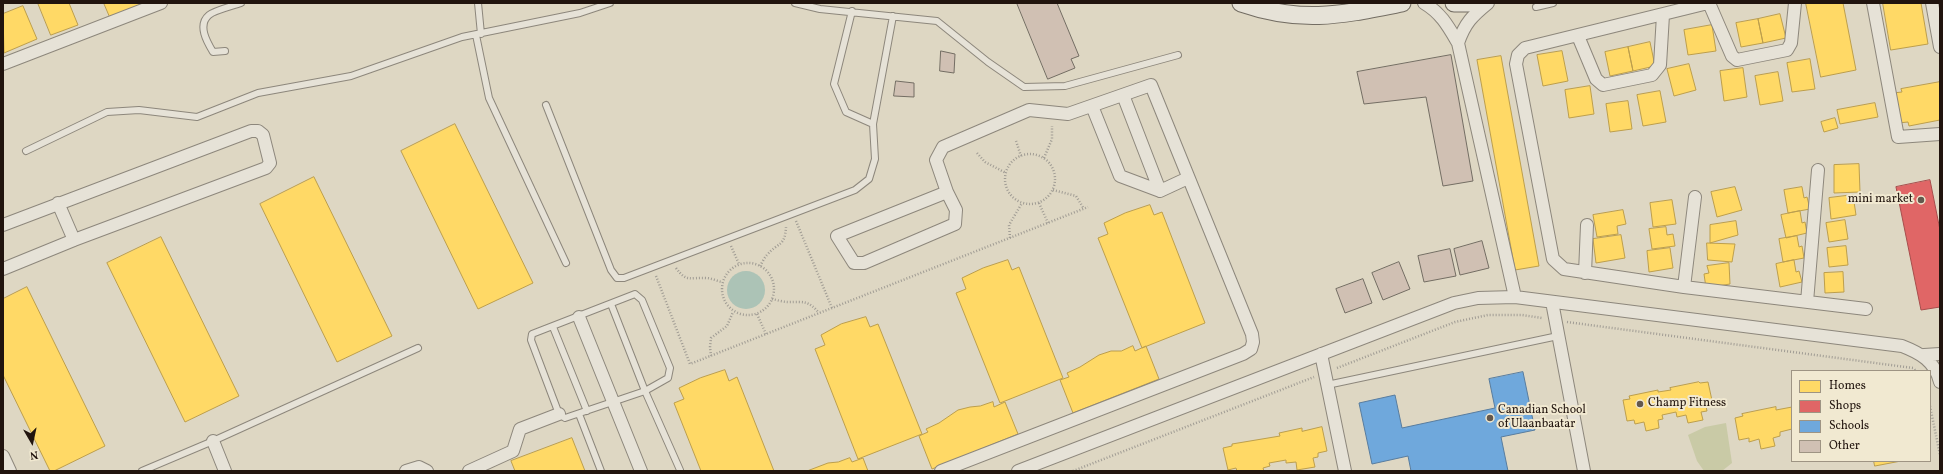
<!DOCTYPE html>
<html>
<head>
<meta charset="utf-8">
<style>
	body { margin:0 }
	#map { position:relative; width:1943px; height:474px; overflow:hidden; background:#ded7c3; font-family:Vollkorn,serif }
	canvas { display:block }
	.frame { position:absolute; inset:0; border:4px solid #21140e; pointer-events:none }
	.legend { position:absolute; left:1791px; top:370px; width:140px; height:92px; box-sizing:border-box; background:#f1e9d1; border:1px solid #9e9483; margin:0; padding:5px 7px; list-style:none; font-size:12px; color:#21140e }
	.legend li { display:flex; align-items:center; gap:8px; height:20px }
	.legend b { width:20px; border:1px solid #9e9483 }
	.north { position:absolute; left:12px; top:422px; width:40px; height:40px; -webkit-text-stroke:3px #f1e9d1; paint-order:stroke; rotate:171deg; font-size:11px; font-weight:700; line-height:16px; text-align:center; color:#21140e }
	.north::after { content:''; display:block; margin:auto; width:14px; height:18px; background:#21140e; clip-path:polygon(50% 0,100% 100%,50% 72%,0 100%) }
</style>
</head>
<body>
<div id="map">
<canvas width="1943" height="474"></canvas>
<div class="frame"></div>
<ul class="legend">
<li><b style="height:11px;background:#ffd966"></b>Homes</li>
<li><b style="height:11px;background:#e06666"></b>Shops</li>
<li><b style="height:11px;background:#6fa8dc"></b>Schools</li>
<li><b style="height:11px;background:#d0c0b3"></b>Other</li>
</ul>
<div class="north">N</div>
</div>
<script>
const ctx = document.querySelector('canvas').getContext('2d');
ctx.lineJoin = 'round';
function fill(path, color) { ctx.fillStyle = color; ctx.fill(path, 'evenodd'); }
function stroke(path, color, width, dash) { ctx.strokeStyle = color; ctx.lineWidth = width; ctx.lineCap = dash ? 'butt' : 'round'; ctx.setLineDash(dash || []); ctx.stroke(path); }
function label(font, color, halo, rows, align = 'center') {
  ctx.font = font + ' Vollkorn,serif'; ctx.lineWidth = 4; ctx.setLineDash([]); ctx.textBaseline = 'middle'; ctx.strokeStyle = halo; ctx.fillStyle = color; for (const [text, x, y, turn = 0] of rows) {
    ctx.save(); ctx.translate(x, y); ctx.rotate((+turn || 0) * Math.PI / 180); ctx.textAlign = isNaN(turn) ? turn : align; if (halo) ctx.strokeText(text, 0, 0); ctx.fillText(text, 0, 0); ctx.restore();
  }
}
fill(new Path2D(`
	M1726 423 1732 463 1722 471H1704L1697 461 1688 435 1705 427Z`), '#c9caa6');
fill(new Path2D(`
	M727 290a19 19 0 1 1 38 0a19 19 0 1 1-38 0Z`), '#acc3b6');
const homes = new Path2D(`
	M38 3H69L78 25 51 35Z
	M104 3H150L110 17Z
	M1806 3H1843L1856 70 1821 77Z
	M1883 3H1921L1928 44 1891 50Z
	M23 6 37 39 4 53 3 14Z
	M1780 14 1786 38 1763 43 1758 19Z
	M1758 19 1763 43 1741 47 1736 23Z
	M1712 25 1716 51 1688 55 1684 30Z
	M1650 42 1655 66 1633 71 1628 47Z
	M1628 47 1633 71 1610 76 1605 52Z
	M1562 51 1568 81 1543 86 1537 55Z
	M1501 56 1539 266 1515 270 1477 60Z
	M1810 59 1815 89 1792 92 1787 63Z
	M1689 64 1696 90 1674 96 1667 69Z
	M1743 68 1747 97 1724 101 1720 71Z
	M1778 72 1783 101 1760 105 1755 76Z
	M1940 82V120L1909 126 1908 122 1898 123 1893 93 1902 92 1901 89Z
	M1590 86 1594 114 1569 118 1565 90Z
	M1660 91 1666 122 1643 126 1637 95Z
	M1628 101 1632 129 1610 132 1606 104Z
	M1875 103 1878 117 1840 124 1837 110Z
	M1835 118 1838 128 1824 132 1821 122Z
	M455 124 533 283 478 309 401 151Z
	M1859 164 1860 192 1834 193V165Z
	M314 177 392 336 337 362 260 204Z
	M1735 187 1742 210 1717 217 1711 192Z
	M1802 187 1804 198 1807 197 1810 209 1788 213 1784 190Z
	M1853 195 1856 215 1831 219 1829 198Z
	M1672 200 1676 224 1653 227 1650 203Z
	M1150 205 1154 215 1162 212 1205 323 1142 348 1098 238 1108 234 1104 223 1125 213Z
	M1623 210 1626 224 1617 226 1618 234 1597 237 1593 215Z
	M1800 211 1802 223 1805 222 1807 233 1786 238 1781 215Z
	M1845 220 1848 239 1829 242 1826 223Z
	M1736 221 1738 235 1710 243V225Z
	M1666 227 1667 235 1673 234 1675 246 1652 249 1649 229Z
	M1621 235 1625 258 1596 263 1593 239Z
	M1797 236 1799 247 1802 246 1804 258 1783 262 1779 239Z
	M161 237 239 396 185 422 107 263Z
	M1707 243 1735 244 1732 262 1708 260Z
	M1846 246 1848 265 1829 267 1827 248Z
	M1670 248 1673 268 1649 272 1647 251Z
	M1008 260 1012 270 1019 267 1063 378 1000 403 956 293 966 289 962 278 983 268Z
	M1794 260 1796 272 1799 271 1802 282 1780 287 1776 264Z
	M1729 263 1730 284 1706 288 1704 274 1709 273 1707 266Z
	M1843 272 1844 292 1825 293 1824 273Z
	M27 287 105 446 54 471H50L3 375V299Z
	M866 317 870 327 878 324 922 434 858 459 815 349 825 345 821 335 841 324Z
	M1133 346 1135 351 1146 346 1159 379 1073 413 1060 380 1069 377 1067 373 1080 367 1099 355 1111 351H1121Z
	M725 370 729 381 737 377 774 471H701L674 403 684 399 679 388 700 378Z
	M1699 382 1700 383 1708 382 1713 405 1706 406 1707 411 1701 412 1703 420 1688 423 1686 415 1677 417 1676 412 1662 415 1663 419 1658 420 1659 428 1646 431 1644 422 1635 424 1634 420 1627 421 1623 400 1630 399 1629 396 1658 390V392L1671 390 1670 388Z
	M993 402 994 407 1005 402 1018 434 932 469 919 436 928 432 926 429 939 423 958 410 970 407 980 406Z
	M1776 407V410L1792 407V429L1780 432V436L1773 438 1775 446 1761 449 1759 439 1749 442V438L1739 440 1735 418 1743 416 1742 414Z
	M1322 427 1327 451 1318 453V457L1313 458 1315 467 1297 470 1296 462 1286 463V460L1269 463 1270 466 1263 468 1264 471H1237L1236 468 1228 470 1223 448 1232 446V444L1280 436 1279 433 1302 428V431Z
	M572 438 585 471H515L511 461Z
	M850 458 852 462 863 458 868 471H807L828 463 838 462Z
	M1874 461H1901L1875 466Z`);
fill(homes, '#ffd966');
stroke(homes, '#bc9e4c', 1);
const shops = new Path2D(`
	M1930 180 1940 230V307L1921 310 1896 187Z`);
fill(shops, '#e06666');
stroke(shops, '#a74d4c', 1);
const schools = new Path2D(`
	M1523 372 1535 430 1501 437 1508 471H1411L1408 456 1372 464 1359 403 1395 395 1402 428 1495 408 1489 379Z`);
fill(schools, '#6fa8dc');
stroke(schools, '#587c9e', 1);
const building = new Path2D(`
	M1017 3H1057L1079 56 1071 59 1075 68 1048 79Z
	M941 51 955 54 954 73 940 71Z
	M1451 55 1473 181 1443 186 1426 97 1364 104 1357 72Z
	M896 81 914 83V97L894 96Z
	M1482 241 1489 268 1460 275 1454 249Z
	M1450 249 1456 276 1424 282 1418 256Z
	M1399 262 1410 289 1383 300 1372 273Z
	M1363 279 1372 303 1345 313 1336 289Z`);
fill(building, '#d0c0b3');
stroke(building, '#736d63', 1);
const lane = new Path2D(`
	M478 3 481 34
	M795 3 820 9 937 21 988 62 1024 87 1065 86 1178 55
	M1536 7 1553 3
	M852 11 834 84 846 112 873 124
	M476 35 489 98 566 263
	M225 51 213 52C207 42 197 25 209 15 215 10 233 6 241 3
	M546 105 611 270 617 278H624L855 190 869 179 875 159 873 124 893 16
	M26 151 107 112 139 110 197 117 258 93 351 76 462 37 580 13 610 3
	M635 294 642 300 670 368 668 378 645 391 565 418 559 414 531 340 532 334Z
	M611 304 645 391 680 470
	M553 327 587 411
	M1327 385 1558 336
	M579 414 601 471
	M142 471 213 441 418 348`);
const street = new Path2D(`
	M1424 3C1441 13 1448 26 1458 43L1515 297
	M1708 3 1525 48 1518 55 1516 64 1553 259 1564 269 1684 287 1866 309
	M1709 3 1732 56 1737 60 1787 50 1791 43 1795 3
	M1873 3 1898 137 1940 134
	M1932 3 1940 47
	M1578 36 1596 79 1603 85 1652 75 1660 65 1663 15
	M1458 43C1465 23 1472 16 1488 3
	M3 64 161 3
	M1123 95 1160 191
	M1092 106 1120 176 1160 191 1188 178
	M58 203 74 240
	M3 225 251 131H258L263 135 270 163 266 168 74 240 3 269
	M1585 273 1587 225
	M1684 287 1695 197
	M1552 302 1584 471
	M1807 302 1818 170
	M579 317 641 471
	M1321 354 1345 471
	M1924 355 1940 354
	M213 441 225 471
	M3 456 10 471
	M406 471 419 467 427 471
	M469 471 513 451 520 429 559 414
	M941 471 1243 354 1251 349 1253 342 1252 334 1151 85 1068 114 1029 110 943 147 936 160 947 192 837 236 854 263H864L955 224 956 210 947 192
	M1018 471 1454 303 1478 298 1515 297 1902 346C1920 353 1935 361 1940 382`);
const secondary = new Path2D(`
	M1241 3C1302 24 1341 15 1402 3
	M1454 3H1479`);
stroke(lane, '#8d877c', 8);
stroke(street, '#8d877c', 14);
stroke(secondary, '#736d63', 19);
stroke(new Path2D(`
	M1016 141 1021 156
	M977 153 985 162 1006 173
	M1005 179a25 25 0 1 1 50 0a25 25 0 1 1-50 0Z
	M1044 158 1052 139V126
	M1053 190 1076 196 1084 209
	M1039 203 1048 223
	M796 221 832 308
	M1010 238 1009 225 1022 203
	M731 246 739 264
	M722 289a26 26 0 1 1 52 0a26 26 0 1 1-52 0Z
	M760 266C762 263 764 258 767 255 778 242 785 247 786 227
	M676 268C687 283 690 277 706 278 711 278 717 281 722 282
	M656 276 690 364 1088 207
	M772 299C777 300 783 302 788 302 804 302 808 300 819 313
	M757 314 766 334
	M1567 322 1913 368 1916 371
	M711 356 710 347 711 338 727 326 733 312
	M1337 368 1455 322 1488 315H1522L1542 318
	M1930 406 1940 455
	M1073 471 1314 377`), '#a09c94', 2.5, [1, 2]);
stroke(lane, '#e6e2d7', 6);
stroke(street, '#e6e2d7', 12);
stroke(secondary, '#e6e2d7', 17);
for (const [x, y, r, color] of [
	[1921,200,4,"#63584d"],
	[1640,404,4,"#63584d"],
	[1490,418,4,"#63584d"]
]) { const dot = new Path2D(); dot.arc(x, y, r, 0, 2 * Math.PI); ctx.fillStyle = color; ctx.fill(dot); stroke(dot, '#f1e9d1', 1.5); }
label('12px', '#21140e', '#f1e9d1', [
	["mini market",1913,200,"right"],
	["Champ Fitness",1648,404],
	["Canadian School",1498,411],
	["of Ulaanbaatar",1498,425]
], 'left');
</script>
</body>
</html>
